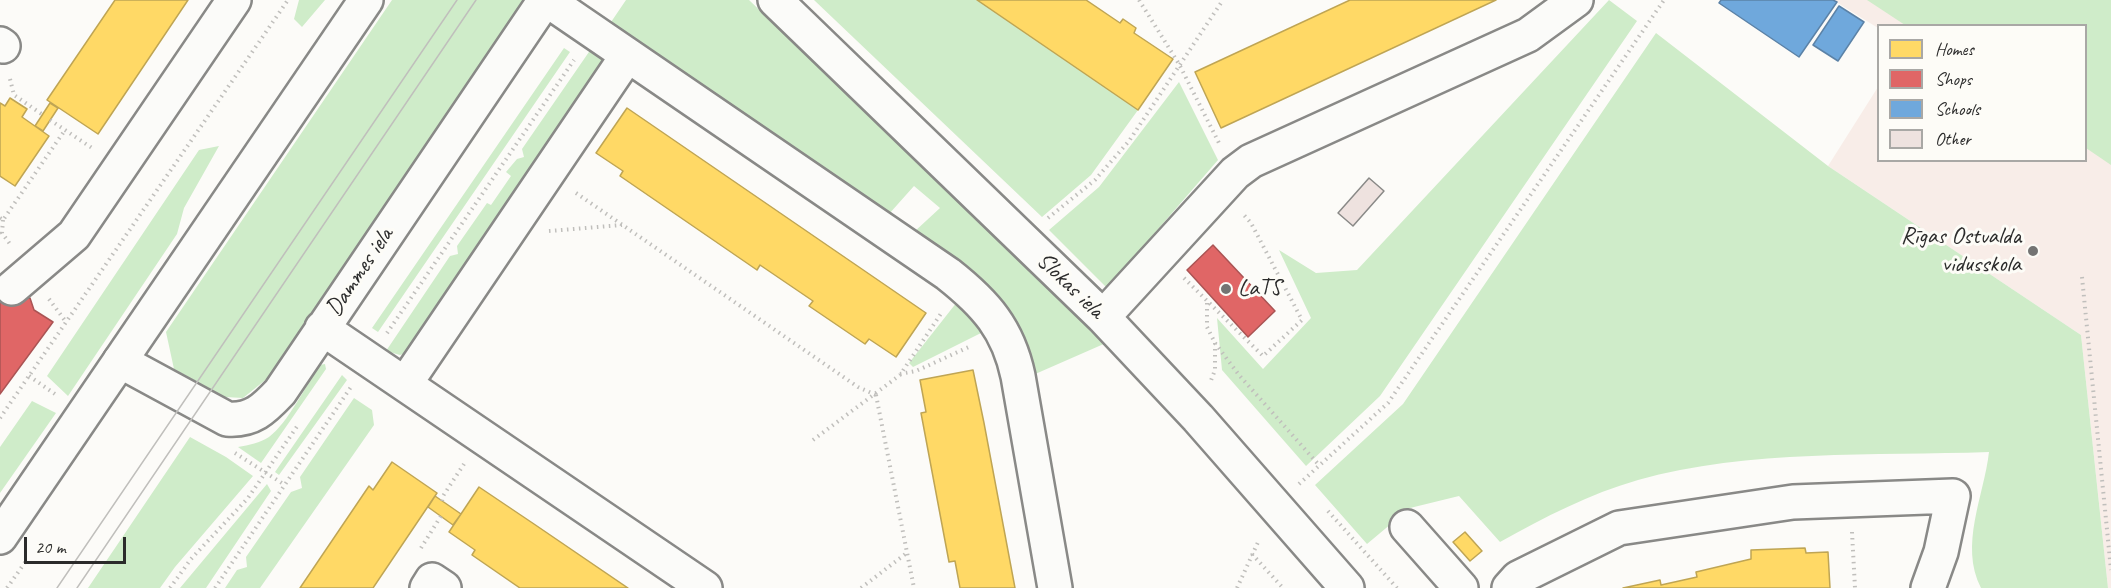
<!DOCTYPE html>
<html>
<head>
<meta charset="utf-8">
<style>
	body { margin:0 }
	#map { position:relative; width:2111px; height:588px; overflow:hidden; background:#fcfbf8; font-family:Caveat,sans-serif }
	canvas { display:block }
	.legend { position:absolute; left:1877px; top:24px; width:210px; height:138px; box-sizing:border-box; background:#fdfcf7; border:2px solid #a9a8a5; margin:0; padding:8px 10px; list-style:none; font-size:18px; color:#2b2b2b }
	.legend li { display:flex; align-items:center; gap:12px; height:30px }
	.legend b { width:30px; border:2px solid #a9a8a5 }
	.scale { position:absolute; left:24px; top:537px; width:102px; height:27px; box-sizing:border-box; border:3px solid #2b2b2b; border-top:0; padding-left:8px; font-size:18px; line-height:21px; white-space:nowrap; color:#2b2b2b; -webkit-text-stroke:4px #fdfcf7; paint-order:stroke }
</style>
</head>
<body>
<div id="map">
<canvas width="2111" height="588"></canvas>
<ul class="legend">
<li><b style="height:16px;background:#ffd966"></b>Homes</li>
<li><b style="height:16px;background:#e06666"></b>Shops</li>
<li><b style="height:16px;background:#6fa8dc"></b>Schools</li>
<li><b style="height:16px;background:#eee2df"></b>Other</li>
</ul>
<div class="scale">20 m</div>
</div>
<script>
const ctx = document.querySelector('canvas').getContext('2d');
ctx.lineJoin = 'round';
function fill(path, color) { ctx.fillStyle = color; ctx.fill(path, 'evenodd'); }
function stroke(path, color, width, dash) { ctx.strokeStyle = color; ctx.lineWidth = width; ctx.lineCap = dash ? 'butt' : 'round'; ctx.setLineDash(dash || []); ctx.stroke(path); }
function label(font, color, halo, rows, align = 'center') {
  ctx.font = font + ' Caveat,sans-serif'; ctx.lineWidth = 6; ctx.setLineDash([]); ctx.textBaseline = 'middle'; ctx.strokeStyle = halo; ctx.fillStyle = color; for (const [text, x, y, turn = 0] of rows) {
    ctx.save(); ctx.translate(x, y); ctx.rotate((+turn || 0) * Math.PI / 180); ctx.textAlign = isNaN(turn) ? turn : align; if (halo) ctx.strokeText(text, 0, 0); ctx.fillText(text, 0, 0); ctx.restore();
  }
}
fill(new Path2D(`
	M1833 0H2111V588H2108L2081 335 1828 166 1878 87V160H2086V26H1878V28Z`), '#f8ede8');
fill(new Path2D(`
	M299 0H325L302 27 294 19Z
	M392 0H524L269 377 243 398 225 397 174 369 166 332Z
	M626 0H749L1106 343 1033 375 1016 322 997 297 914 232 940 208 914 186 889 214 609 25Z
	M814 0H977L1138 110 1091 175 1042 217Z
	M1609 0 1637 21 1380 396 1306 466 1222 370 1217 318 1263 369 1311 318 1279 250 1316 273 1357 270Z
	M1867 0H2111V165L2086 148V26L1905 25Z
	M1656 33 1828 166 2081 335 2108 588H1981C1959 545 1984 496 1989 452 1874 456 1749 449 1638 480 1589 494 1545 517 1500 542L1459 496 1410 508 1367 544 1315 485 1403 404Z
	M564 48 570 52 378 332 372 328Z
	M591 49 607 63 413 351 400 355 386 351 450 256 458 254 457 246 487 203 491 205 511 176 506 172 517 159 524 157 522 149Z
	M1179 82 1218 160 1107 288 1049 230 1099 187Z
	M219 146 184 208 177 234 68 396 47 376 199 150Z
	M957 302 983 332 913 367 909 363Z
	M325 364 326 369 261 463 238 447C249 445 260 443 269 437 288 423 306 385 320 365Z
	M342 375 347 380 279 475 275 472Z
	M354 398 372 410 374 425 260 588H225L237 570 247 567 246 557 291 492 302 488 300 477Z
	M32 401 56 413 0 493V447Z
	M190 437 226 457 253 476 175 567 160 588H88Z
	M267 484 271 491 206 588H180Z`), '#cfecc9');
const homes = new Path2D(`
	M115 0H188L98 134 47 100Z
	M977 0H1086L1120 23 1123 19 1136 28 1134 33 1173 59 1138 110Z
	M1350 0H1496L1221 128 1195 72Z
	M10 98 27 109 22 117 49 136 15 186 0 176V103L5 106Z
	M50 103 58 108 43 131 35 126Z
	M627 108 926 313 896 357 869 339 865 344 809 306 813 301 760 265 757 270 620 176 623 171 596 153Z
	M973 370 984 423 1015 588H960L955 561 949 562 921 413 926 412 920 380Z
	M392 462 437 493 373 588H300L369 486 373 490Z
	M479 487 534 524 628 588H520L472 555 475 550 449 532Z
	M435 496 461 514 453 525 428 507Z
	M1465 532 1482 551 1470 561 1453 542Z
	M1805 548 1806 553 1828 552 1830 588H1623L1660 580 1661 585 1697 577 1696 572 1751 559V550Z`);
fill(homes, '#ffd966');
stroke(homes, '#bfa554', 1.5);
const shops = new Path2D(`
	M1213 245 1275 311 1248 337 1187 270Z
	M0 284 10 299 30 298 34 310 53 322 0 394Z`);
fill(shops, '#e06666');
stroke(shops, '#aa5454', 1.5);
const schools = new Path2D(`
	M1721 0H1833L1837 2 1799 57 1719 3Z
	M1839 6 1864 22 1838 61 1813 45Z`);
fill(schools, '#6fa8dc');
stroke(schools, '#5b82a7', 1.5);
const building = new Path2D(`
	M1369 178 1384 191 1353 226 1338 213Z`);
fill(building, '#eee2df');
stroke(building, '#898987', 1.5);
const street = new Path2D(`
	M547 0 948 274C986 304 1008 329 1018 376L1055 588
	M775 0 1103 317 1198 418 1347 588
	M0 44 3 46
	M12 288 74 235 234 0
	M1103 317 1235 173 1251 161 1528 35 1576 0
	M322 328 705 588
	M120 361 227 419C252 421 264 409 280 392L545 0
	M405 384 627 56
	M1407 527 1461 588
	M427 588 432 580 444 588
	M1509 588 1518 578 1619 528 1793 502 1953 496 1941 552 1928 588`);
const secondary = new Path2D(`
	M0 537 366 0`);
stroke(street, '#898987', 38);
stroke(secondary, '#898987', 38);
stroke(new Path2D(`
	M1139 0 1179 64 1219 143
	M10 79 14 95 43 115
	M50 120 92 148
	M576 193 858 387 876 395
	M0 218 3 220 65 130
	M1048 218 1095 180 1129 141 1223 0
	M3 220 2 233 10 244
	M549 231 622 225
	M2082 277 2111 570
	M1184 278 1263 356 1302 320 1251 223 1243 214
	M49 299 66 322
	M1207 303V327L1215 343V370L1210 383
	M387 333 574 60
	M1215 343 1239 375 1319 465
	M900 374 916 371 971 346
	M29 376 55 394
	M876 395 914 588
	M0 418 288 0
	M813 440 900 375 942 312
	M235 453 285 485
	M1299 484 1388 403 1664 0
	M442 501 443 496 464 464
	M1328 511 1397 588
	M1852 532 1855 588
	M421 548 441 516
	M1252 554 1283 588
	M7 588 26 561
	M170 588 191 559 248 498 298 425
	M215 588 351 387
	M861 588 908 552
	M1237 588 1259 540`), '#c0bfbc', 4, [1.5, 4.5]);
stroke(street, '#fbfbf9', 33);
stroke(secondary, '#fbfbf9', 33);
stroke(new Path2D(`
	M57 588 457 0
	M77 588 476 0`), '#c0bfbc', 1.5);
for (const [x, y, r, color] of [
	[2033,251,6,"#747473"],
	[1226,289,6,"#747473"]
]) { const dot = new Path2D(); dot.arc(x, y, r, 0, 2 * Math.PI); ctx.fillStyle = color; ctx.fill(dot); stroke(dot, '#fdfcf7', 2); }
label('24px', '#2b2b2b', '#fdfcf7', [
	["Rīgas Ostvalda",2021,237],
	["vidusskola",2021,265],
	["LaTS",1238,289,"left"]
], 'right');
label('24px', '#2b2b2b', '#fdfcf7', [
	["Dammes iela",360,272,-56],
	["Slokas iela",1070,286,44]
]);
</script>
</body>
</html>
